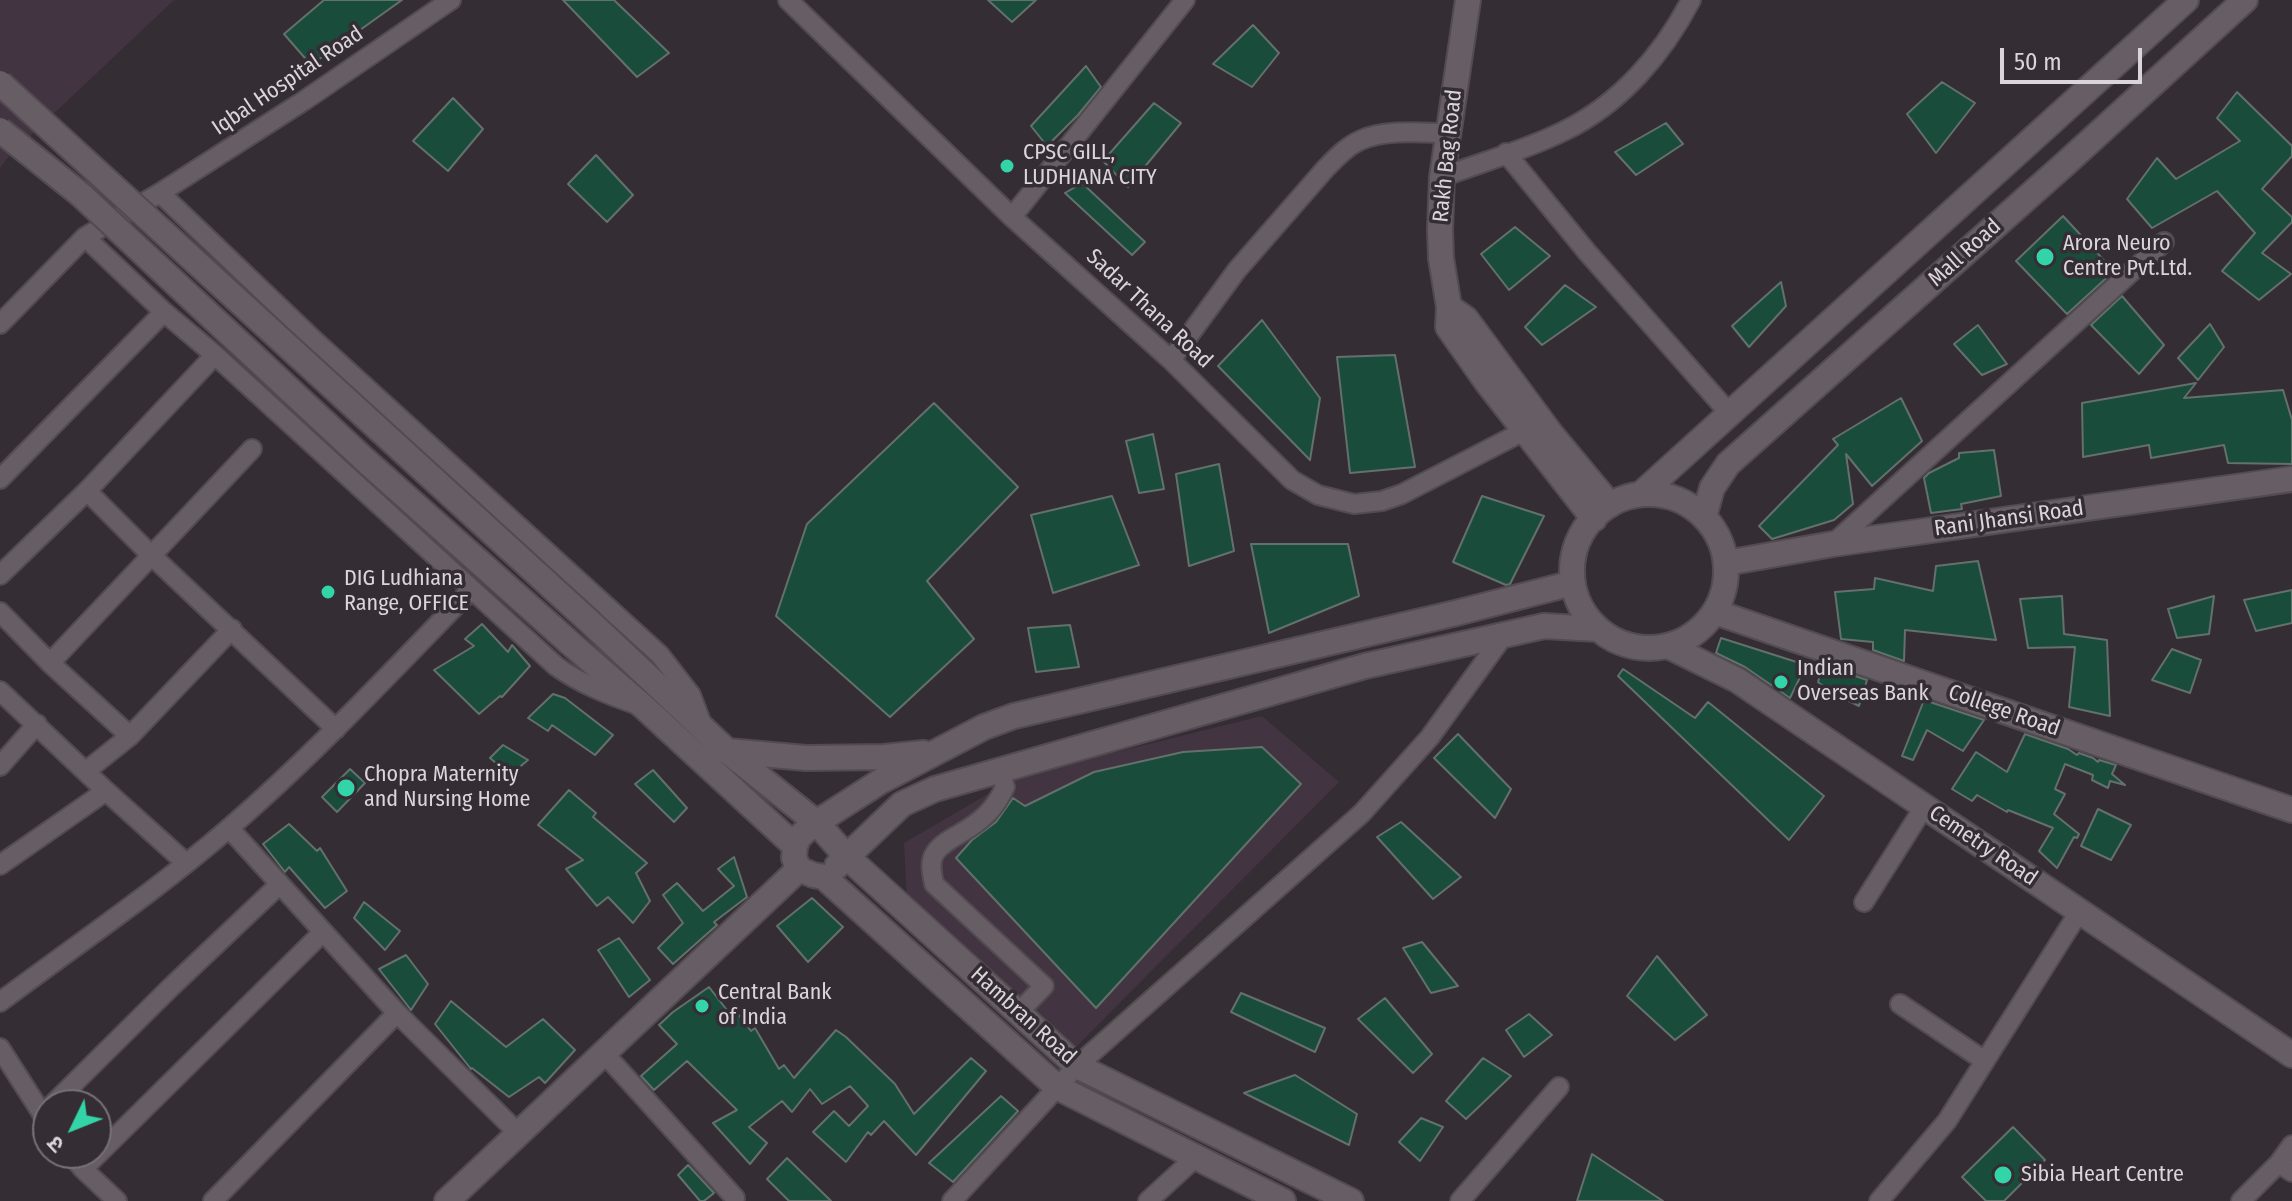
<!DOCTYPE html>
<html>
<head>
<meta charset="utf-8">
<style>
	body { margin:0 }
	#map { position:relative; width:2292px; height:1201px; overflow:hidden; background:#352d34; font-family:"Fira Sans Condensed","Noto Sans Devanagari",sans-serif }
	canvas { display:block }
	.north { position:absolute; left:32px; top:1089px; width:80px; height:80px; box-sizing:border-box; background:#352d34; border:2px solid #777076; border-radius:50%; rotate:227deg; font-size:22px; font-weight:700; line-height:32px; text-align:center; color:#dad5da }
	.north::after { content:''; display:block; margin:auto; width:28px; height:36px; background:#33d4a8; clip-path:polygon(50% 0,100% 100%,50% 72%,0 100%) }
	.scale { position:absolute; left:2000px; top:48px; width:142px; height:36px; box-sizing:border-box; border:4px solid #dad5da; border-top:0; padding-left:10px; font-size:24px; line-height:28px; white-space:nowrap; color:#dad5da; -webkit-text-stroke:6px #352d34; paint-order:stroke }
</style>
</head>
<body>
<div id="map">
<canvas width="2292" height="1201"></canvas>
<div class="north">उ</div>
<div class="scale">50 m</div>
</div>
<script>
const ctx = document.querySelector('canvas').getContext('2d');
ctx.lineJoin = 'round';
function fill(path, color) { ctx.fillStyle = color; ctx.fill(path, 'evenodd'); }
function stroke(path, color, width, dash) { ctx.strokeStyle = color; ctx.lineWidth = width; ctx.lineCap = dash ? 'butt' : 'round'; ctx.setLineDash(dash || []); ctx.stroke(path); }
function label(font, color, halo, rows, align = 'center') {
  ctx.font = font + ' "Fira Sans Condensed",sans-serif'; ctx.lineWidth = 7; ctx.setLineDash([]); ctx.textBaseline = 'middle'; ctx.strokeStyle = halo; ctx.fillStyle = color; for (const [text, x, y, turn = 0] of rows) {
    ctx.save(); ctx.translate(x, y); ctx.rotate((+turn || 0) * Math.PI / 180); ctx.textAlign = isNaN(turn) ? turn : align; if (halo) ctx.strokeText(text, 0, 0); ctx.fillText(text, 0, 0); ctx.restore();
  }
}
fill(new Path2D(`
	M0 0H174L10 155 0 168Z
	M1262 716 1339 782 1075 1048 907 899 904 843 1019 776Z`), '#423440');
const building = new Path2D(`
	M324 0H402L311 65 284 34Z
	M563 0H614L669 53 637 77Z
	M988 0H1036L1012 22Z
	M1253 25 1279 53 1252 87 1213 64Z
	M1086 66 1101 87 1078 115 1047 146 1031 126Z
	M1942 82 1975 103 1936 153 1907 114Z
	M2237 92 2292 146V156L2262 189 2292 217V222L2262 253 2291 274 2259 300 2222 271 2255 233 2217 191 2152 228 2127 199 2157 158 2176 179 2240 141 2217 118Z
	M453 98 483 129 448 171 413 141Z
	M1154 103 1181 123 1128 187 1103 161Z
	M1666 123 1683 144 1636 175 1615 152Z
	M596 155 633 195 607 222 568 184Z
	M1082 183 1145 242 1132 255 1065 193Z
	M2063 216 2114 271 2067 314 2016 261Z
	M1515 227 1550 256 1509 290 1481 254Z
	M1781 282 1786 306 1749 347 1732 326Z
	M1565 285 1596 307 1542 345 1525 327Z
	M2122 296 2164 345 2139 374 2091 325Z
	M1262 320 1320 398 1310 460 1218 366Z
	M2210 324 2224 347 2198 380 2178 358Z
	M1978 325 2007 364 1982 375 1954 344Z
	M1395 355 1415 467 1350 473 1337 357Z
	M2196 383 2184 398 2283 390 2292 420V464L2228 463 2224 445 2151 458 2149 445 2083 457 2082 403Z
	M1901 398 1922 441 1872 486 1846 454 1853 504 1834 520 1772 539 1759 526 1838 445 1833 439Z
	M934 403 1018 487 927 581 974 639 890 717 776 616 807 524Z
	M1153 434 1164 489 1139 493 1126 441Z
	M1994 450 2001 496 1961 504 1962 509 1931 513 1924 478 1929 473 1959 458V453Z
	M1219 464 1234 551 1189 566 1176 474Z
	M1112 496 1139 565 1053 593 1031 515Z
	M1482 496 1544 516 1510 584 1506 585 1453 562Z
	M1251 544H1348L1359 596 1269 633Z
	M1978 561 1996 640 1905 630 1904 661 1873 650V642L1841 639 1835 592 1874 589 1875 578 1933 591 1936 566Z
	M2292 590V623L2256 631 2244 600Z
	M2062 596 2064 634 2107 640 2110 716 2069 707 2075 647 2028 648 2020 599Z
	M2214 596 2209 634 2177 638 2168 609Z
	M482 624 508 652 512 645 530 666 502 697 500 696 479 714 434 670 474 646 465 639Z
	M1070 625 1079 667 1036 672 1028 628Z
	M1721 638 1806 665 1790 698 1745 667 1716 653Z
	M2172 649 2201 660 2190 693 2152 680Z
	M1823 665 1867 680 1859 706 1832 693 1818 682Z
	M1623 669 1695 718 1708 702 1824 796 1789 840 1618 676Z
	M553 694 565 698 613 735 595 755 552 725 548 731 528 718Z
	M1924 700 1984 720 1963 751 1927 730 1913 760 1902 756Z
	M1458 734 1511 789 1495 818 1434 758Z
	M2025 734 2068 749 2077 755 2079 753 2093 758 2098 762 2099 760 2116 765 2112 774 2125 785 2110 781 2108 788 2092 780 2093 775 2065 764 2055 789 2065 794 2054 814 2079 834 2077 838 2074 837 2057 868 2039 851 2053 828 2008 810 2007 812 1977 795 1972 801 1952 789 1976 752 2007 772Z
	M503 745 528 760 510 775 490 758Z
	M1262 747 1301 784 1096 1008 956 858 972 840 996 822 1013 798 1025 806 1094 772 1183 752Z
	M350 769 365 783 337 812 322 797Z
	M653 770 687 808 674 822 635 784Z
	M569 790 596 813 593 817 647 863 636 873 650 901 633 923 608 897 597 906 566 869 583 860 538 825Z
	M2098 809 2131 825 2111 860 2081 846Z
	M1401 822 1461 877 1433 899 1377 837Z
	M289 824 317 851 320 848 347 891 325 908 289 867 285 872 263 844Z
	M734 857 747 897 714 922 717 925 673 964 658 948 683 923 663 895 677 883 703 911 734 886 718 869Z
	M812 898 843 927 808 962 777 926Z
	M364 902 400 931 385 950 354 918Z
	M619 938 650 980 629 997 598 950Z
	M1422 942 1458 986 1431 993 1403 948Z
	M406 955 428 984 411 1010 379 969Z
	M1657 956 1707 1015 1675 1040 1627 996Z
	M709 987 730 1014 735 1010 751 1031 755 1028 779 1069 784 1065 794 1078 836 1030 846 1037 895 1084 914 1114 971 1058 986 1071 916 1155 884 1121 871 1135 868 1132 846 1162 813 1132 834 1111 849 1126 868 1106 850 1086 822 1104 810 1089 792 1112 782 1101 749 1127 767 1143 750 1164 713 1123 737 1110 687 1061 654 1090 641 1076 677 1044 659 1025 673 1012Z
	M1241 993 1325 1028 1315 1052 1231 1012Z
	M1385 998 1432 1054 1413 1073 1358 1019Z
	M451 1001 506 1047 543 1019 575 1050 545 1083 539 1077 509 1097 472 1068 471 1069 435 1024Z
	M1529 1014 1552 1035 1524 1057 1506 1030Z
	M1483 1058 1511 1076 1466 1119 1446 1101Z
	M1295 1075 1357 1114 1349 1145 1244 1093Z
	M1001 1096 1018 1111 953 1182 929 1163Z
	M1421 1118 1443 1127 1420 1161 1399 1142Z
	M2013 1127 2045 1160 2004 1201H1986L1962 1177Z
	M1592 1154 1663 1201H1577Z
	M787 1158 831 1201H789L767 1179Z
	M688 1165 714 1193 704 1201H700L678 1175Z`);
fill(building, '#1a4c3c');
stroke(building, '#63706b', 2);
const street = new Path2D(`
	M788 0 1012 217 1171 360 1292 480 1318 495 1354 504 1382 501 1402 494 1524 431
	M1506 153 1587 252 1730 414
	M1442 177C1482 162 1526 150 1564 131 1620 104 1663 54 1691 0
	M160 193 316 342 660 655 691 695 703 727
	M1012 217 1185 0
	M85 237 164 312 215 355 556 666C581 684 607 694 635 704
	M0 324 85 237 160 193 305 100 451 0
	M1171 360 1237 270 1326 168C1336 158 1347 146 1361 140 1386 129 1421 133 1449 133
	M0 479 164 312
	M87 491 151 555 336 729
	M1833 544 2164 242
	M0 575 87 491 215 355
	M0 612 50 663 130 736
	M50 663 252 449
	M0 691 106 791 186 863
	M0 766 37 724
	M1000 770 1005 787C995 809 982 821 961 833 952 838 941 844 935 853 929 862 932 874 934 884L1044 986 1018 1013
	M86 771 130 736 232 629
	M229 828 397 1013 518 1133
	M0 865 106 791
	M1864 902 1924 807
	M0 1002C76 945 156 891 228 829 314 755 392 671 471 590
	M1900 1004 1985 1061
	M0 1048 48 1123
	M603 1052 735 1198
	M52 1105 170 988 280 884
	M70 1153 83 1169 117 1201
	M2279 1163 2292 1145
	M83 1169 323 932
	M213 1201 397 1013
	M952 1201 1077 1066 1362 813 1430 737 1504 635
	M1148 1201 1196 1157
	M1460 1201 1559 1087
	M1879 1201 1947 1121 2079 912
	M2241 1201 2279 1163 2292 1172`);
const secondary = new Path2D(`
	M1468 0 1442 177 1440 229 1441 258 1449 307 1448 327 1486 381 1594 519
	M1449 307 1466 319 1551 434 1610 505
	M1641 494 2186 0
	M1572 571a77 77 0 1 1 154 0a77 77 0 1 1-154 0Z
	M1704 517 1712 488 1728 464 2065 164 2245 0
	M1726 563 1833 544 2292 479
	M1715 612 2292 810
	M591 623 727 751 817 823 846 856 1077 1066 1351 1201
	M570 643 645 708 795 846
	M1668 646 1737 680 2292 1055
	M727 751 806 758 884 757 924 753
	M837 866 902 804 935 789 1365 666 1544 626 1597 629
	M447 1201 799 869
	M1283 1201 1057 1087 824 877 813 875 799 869 794 858 795 846 799 837 811 826 881 781 984 727 1014 716 1456 613 1573 583`);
stroke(street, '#524b51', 22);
stroke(secondary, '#524b51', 28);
stroke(street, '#665d65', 18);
stroke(secondary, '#665d65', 24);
const secondaryBridge = new Path2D(`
	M0 83 591 623
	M0 130 80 194 366 461 570 643`);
stroke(secondaryBridge, '#524b51', 28, []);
stroke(secondaryBridge, '#665d65', 24);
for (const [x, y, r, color] of [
	[1007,166,8,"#33d4a8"],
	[2045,257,10,"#33d4a8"],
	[328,592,8,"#33d4a8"],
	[1781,682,8,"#33d4a8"],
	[346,788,10,"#33d4a8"],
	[702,1006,8,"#33d4a8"],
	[2003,1175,10,"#33d4a8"]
]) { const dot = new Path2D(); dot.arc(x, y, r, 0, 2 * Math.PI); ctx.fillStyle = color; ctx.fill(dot); stroke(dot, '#352d34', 3); }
label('22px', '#dad5da', '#352d34', [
	["Iqbal Hospital Road",288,81,-34],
	["Rakh Bag Road",1448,156,-84],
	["Mall Road",1965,253,-42],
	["Sadar Thana Road",1149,309,43],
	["Rani Jhansi Road",2009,519,-8],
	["College Road",2004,711,19],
	["Cemetry Road",1983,846,34],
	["Hambran Road",1023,1016,42]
]);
label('22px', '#dad5da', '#352d34', [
	["CPSC GILL,",1023,153],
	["LUDHIANA CITY",1023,178],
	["Arora Neuro",2063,244],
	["Centre Pvt.Ltd.",2063,269],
	["DIG Ludhiana",344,579],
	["Range, OFFICE",344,604],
	["Indian",1797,669],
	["Overseas Bank",1797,694],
	["Chopra Maternity",364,775],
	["and Nursing Home",364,800],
	["Central Bank",718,993],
	["of India",718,1018],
	["Sibia Heart Centre",2021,1175]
], 'left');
</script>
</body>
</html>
